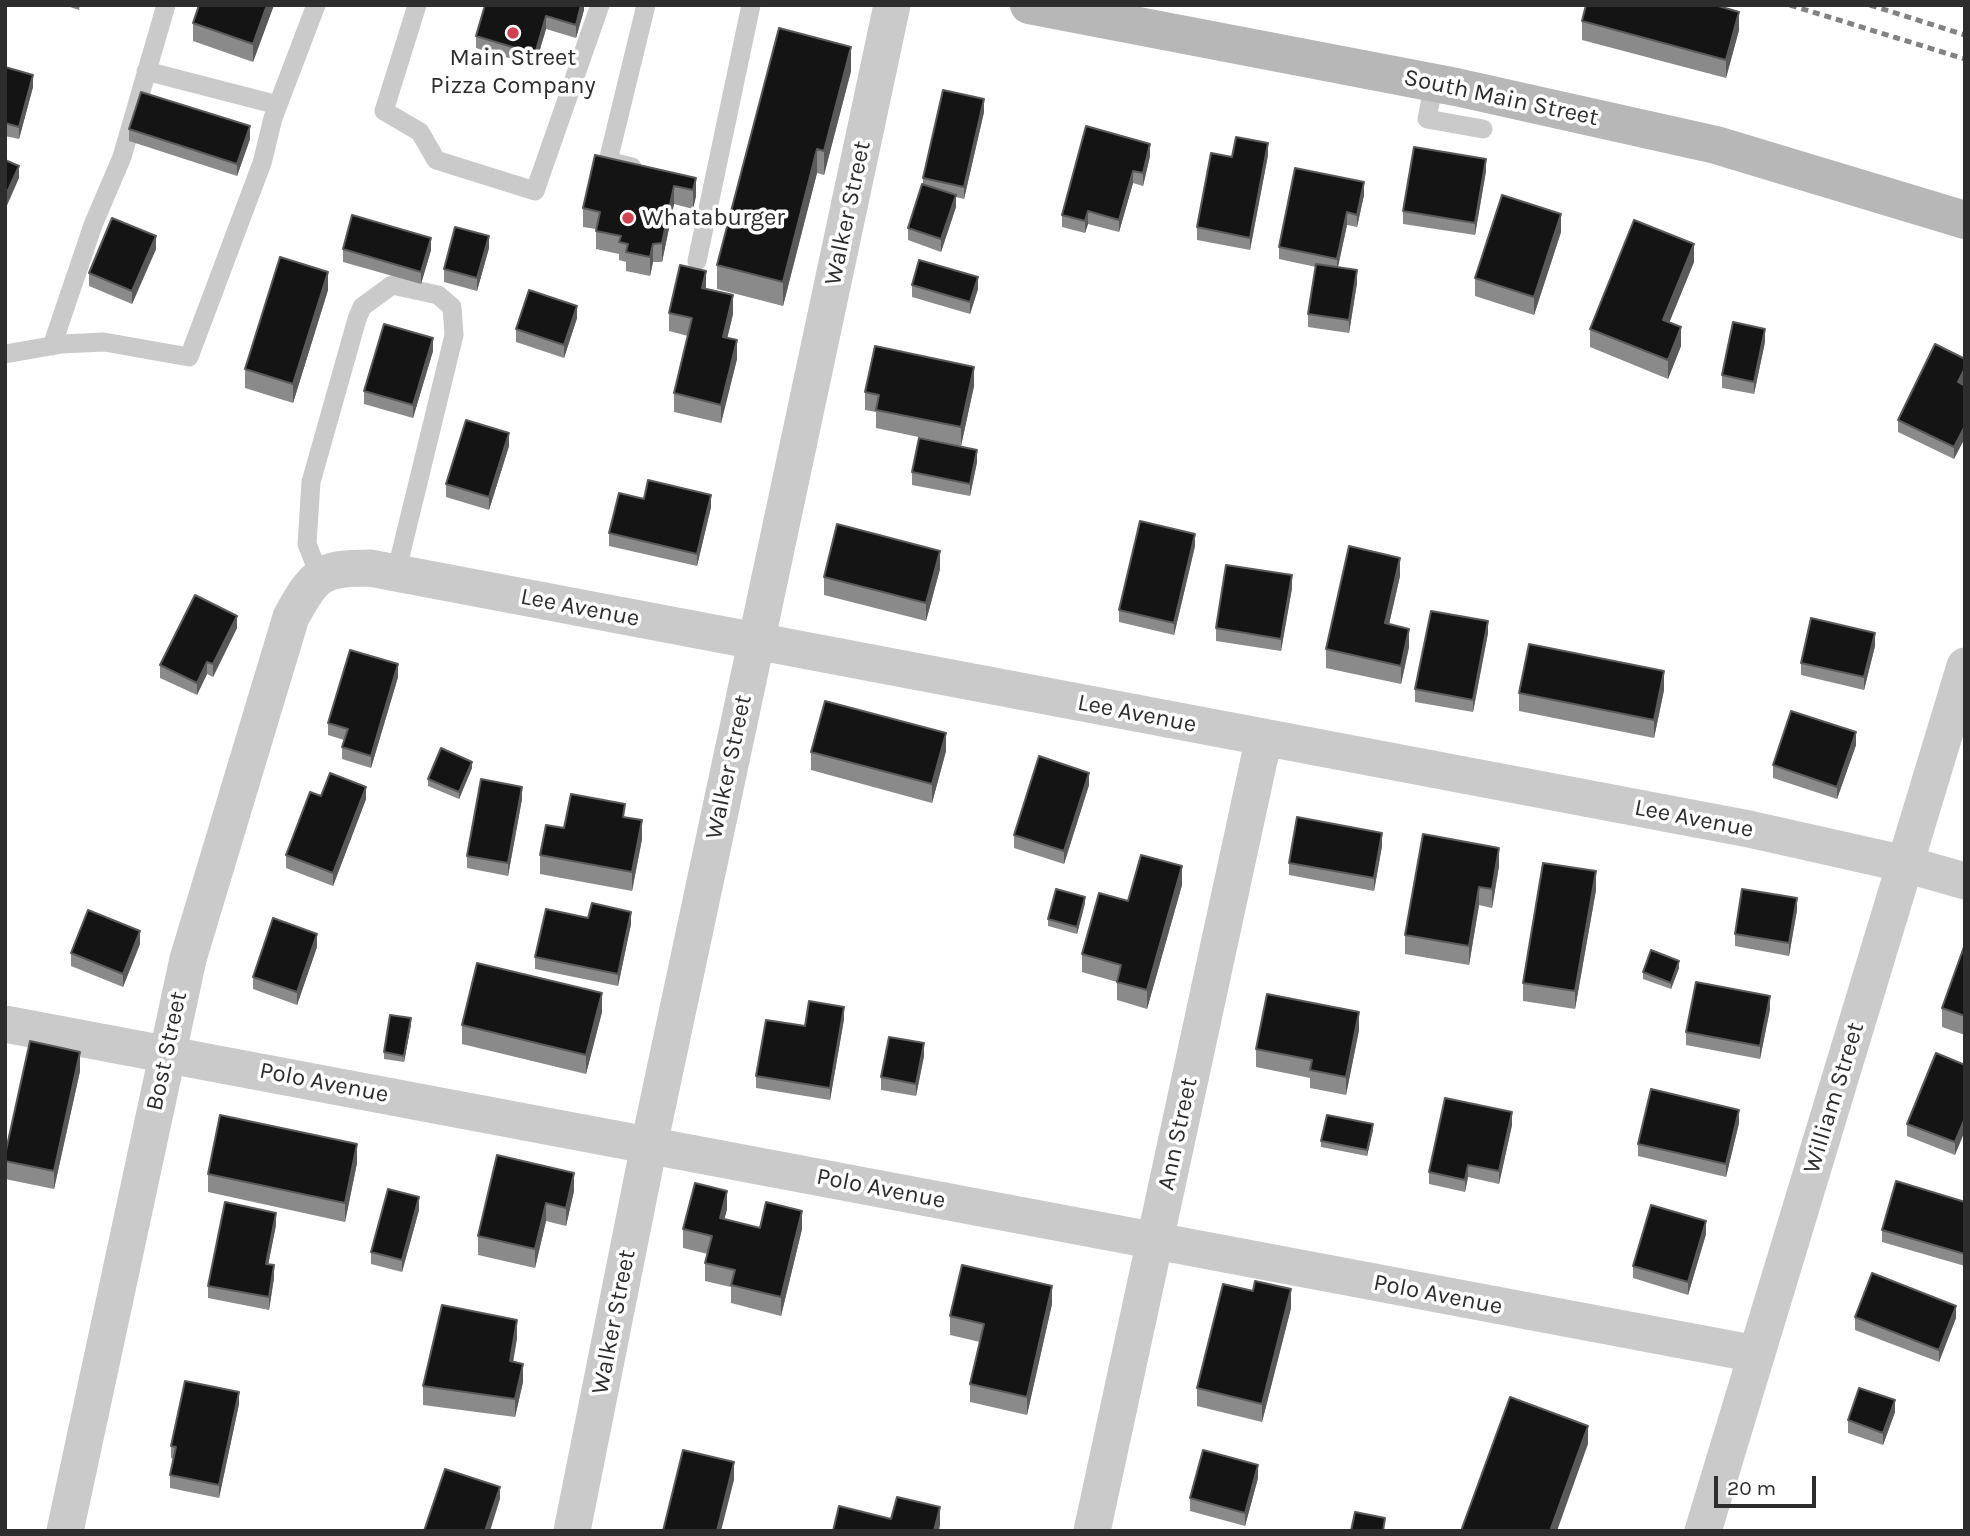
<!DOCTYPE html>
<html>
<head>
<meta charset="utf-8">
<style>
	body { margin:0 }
	#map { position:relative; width:1970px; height:1536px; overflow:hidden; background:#fff; font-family:Karla,sans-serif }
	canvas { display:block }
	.frame { position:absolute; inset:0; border:7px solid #2d2d2d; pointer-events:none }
	.scale { position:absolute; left:1714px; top:1476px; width:102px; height:32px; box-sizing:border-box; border:4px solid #2d2d2d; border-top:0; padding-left:9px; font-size:21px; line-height:24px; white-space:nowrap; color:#2d2d2d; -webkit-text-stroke:5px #fff; paint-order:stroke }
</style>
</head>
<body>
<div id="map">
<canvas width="1970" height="1536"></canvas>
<div class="frame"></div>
<div class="scale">20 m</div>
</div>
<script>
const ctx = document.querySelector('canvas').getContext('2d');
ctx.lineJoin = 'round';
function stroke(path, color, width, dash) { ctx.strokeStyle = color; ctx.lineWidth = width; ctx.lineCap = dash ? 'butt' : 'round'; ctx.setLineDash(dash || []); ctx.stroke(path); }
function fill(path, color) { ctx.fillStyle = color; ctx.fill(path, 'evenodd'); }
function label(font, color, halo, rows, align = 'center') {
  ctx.font = font + ' Karla,sans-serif'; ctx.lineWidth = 7; ctx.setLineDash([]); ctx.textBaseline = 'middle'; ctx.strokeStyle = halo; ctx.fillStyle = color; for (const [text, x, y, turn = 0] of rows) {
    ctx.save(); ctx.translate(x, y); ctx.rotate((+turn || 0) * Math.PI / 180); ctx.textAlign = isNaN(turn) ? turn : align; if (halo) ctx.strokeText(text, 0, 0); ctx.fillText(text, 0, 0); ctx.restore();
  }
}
stroke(new Path2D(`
	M417 5 384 111 420 132 436 160 535 191 600 5
	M146 71 278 105
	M1434 82 1427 119 1483 129
	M632 167 608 161 646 5
	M697 261 751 5
	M52 346 93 225 122 157 166 5
	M5 354 62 344 104 342 189 357 262 163 273 118 316 5
	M320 577 307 544 311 482 357 319 362 307 392 285 438 295 452 307 454 335 396 573`), '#cacaca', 19);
stroke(new Path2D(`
	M5 1024 1756 1354
	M65 1531 188 959 291 617C315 574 320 568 370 568L1749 829 1905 864 1965 881
	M572 1531 649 1145 892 5
	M1092 1531 1264 737
	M1703 1531 1965 666`), '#cacaca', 37);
stroke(new Path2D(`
	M1029 5 1456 87 1716 145 1965 220`), '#b7b7b7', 38);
stroke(new Path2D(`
	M1790 5 1965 59
	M1870 5 1965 35`), '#828282', 5, [7, 5]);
fill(new Path2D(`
	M64 5H80L79 10Z
	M199 5H274L253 62 193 41V23Z
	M584 5V10L576 38 546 29 535 66 476 48V36Z
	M1582 21 1739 30 1726 78 1582 40Z
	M5 67 33 87 19 139 5 136Z
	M851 71 824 175 817 173 783 306 717 289V265Z
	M984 112 964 199 956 197V207L941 252 908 240V228L923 184V178Z
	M129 129 250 139 237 176 129 141Z
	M1268 155 1250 250 1197 240V227Z
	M1150 156 1143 186 1133 183 1119 232 1088 224 1085 233 1062 227V215Z
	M1486 171 1475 235 1403 224V211Z
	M696 178V196L693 209 674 204 662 262H653L650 276 626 271V262L619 260V254L596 249V229L583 227V208Z
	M1364 195 1357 227 1347 225 1338 267 1357 283 1349 333 1308 327V314L1316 267 1279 259V247Z
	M1561 232 1534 315 1475 296V278Z
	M489 248 477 291 444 282V269Z
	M156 249 132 304 89 286V273Z
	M343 249 431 250 421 284 343 262Z
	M1694 262 1669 322 1681 346 1668 379 1590 347V329Z
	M912 285 978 289 970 314 912 297Z
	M706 289 733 314 727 338 737 359 721 423 674 412V393L688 336 669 331V313Z
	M328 290 293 403 245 388V369Z
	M577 318 564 358 516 342V329Z
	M1765 342 1754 394 1722 388V375Z
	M433 351 413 418 364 404V391Z
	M1963 385 1954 459 1898 432V420Z
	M974 386 961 446 876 428V412L865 410V392Z
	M509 446 489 510 446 497V484Z
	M977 462 970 496 912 485V472Z
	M644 499 711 507 697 566 609 546V533Z
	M1195 546 1174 635 1119 622V610Z
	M940 569 926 621 824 595V577Z
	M1400 576 1389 624 1409 647 1401 684 1326 668V649Z
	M1292 588 1281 651 1216 641V628Z
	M237 628 213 677 207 674 197 695 160 678V665Z
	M1488 633 1473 712 1415 702V689Z
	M1875 646 1864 690 1801 675V663Z
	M398 677 371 768 342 759V747L344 740 328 735V723Z
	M1664 690 1654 738 1519 711V693Z
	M1856 745 1837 799 1773 778V765Z
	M946 751 932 803 811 770V752Z
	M472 768 459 799 428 786V779Z
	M1089 785 1064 864 1014 848V835Z
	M321 796 366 799 333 886 286 868V855Z
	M522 799 508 876 467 868V856Z
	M625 817 642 839 632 891 540 874V855L564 828Z
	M1382 846 1374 891 1289 875V863Z
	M1499 866 1492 908 1479 905 1469 965 1405 954V935Z
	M1182 885 1147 1009 1117 1000V982L1082 972V954L1128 901Z
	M1596 890 1575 1009 1523 1001V983Z
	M1085 903 1077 934 1048 926V919Z
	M1797 910 1789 956 1735 946V934Z
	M631 924 618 986 535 969V957Z
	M140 944 123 987 71 966V953Z
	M1965 944V1035L1942 1027V1008Z
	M317 947 297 1005 253 989V977Z
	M1679 968 1671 989 1643 979V972Z
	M1770 1009 1760 1059 1686 1045V1032Z
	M602 1012 586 1074 462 1044V1025Z
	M844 1019 830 1100 756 1088V1076L805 1026Z
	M411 1024 404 1062 384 1059V1052Z
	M1359 1030 1346 1095 1310 1088V1078L1256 1067V1049Z
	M924 1056 916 1096 881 1090V1077Z
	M1965 1065 1955 1155 1907 1136V1124Z
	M80 1071 54 1189 5 1179V1155Z
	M1739 1123 1726 1177 1638 1156V1144Z
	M1512 1125 1499 1184 1468 1177 1465 1192 1429 1184V1172Z
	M1373 1130 1367 1156 1321 1147V1141Z
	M497 1155 574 1191 566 1226 546 1221 535 1268 478 1255V1236Z
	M357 1163 345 1222 208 1192V1174Z
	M1965 1202V1266L1882 1242V1230Z
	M727 1209 724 1219 760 1228 802 1229 781 1316 731 1303V1287L705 1281V1263L708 1254 683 1248V1229Z
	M419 1210 402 1272 371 1264V1252Z
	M276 1225 268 1264 274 1278 269 1310 208 1298V1286Z
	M1706 1234 1688 1295 1633 1278V1266Z
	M1052 1304 1027 1415 970 1402V1384L980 1342 950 1335V1316Z
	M1291 1308 1262 1422 1197 1406V1388Z
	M1855 1317 1956 1318 1939 1362 1855 1330Z
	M517 1338 513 1362 523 1382 515 1417 423 1405V1386Z
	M239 1404 219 1498 170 1488V1475L174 1459 171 1458V1446Z
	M1895 1412 1883 1445 1848 1433V1420Z
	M1258 1478 1245 1526 1190 1511V1498Z`), '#8a8a8a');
fill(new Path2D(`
	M267 5H274L253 62V44Z
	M581 5H584V10L576 38V25Z
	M1739 12V30L1726 78V60Z
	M546 16V29L535 66V54Z
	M851 47V71L824 175V151Z
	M33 75V87L19 139V127Z
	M984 99V112L964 199V187Z
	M250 126V139L237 176V164Z
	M1268 143V155L1250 250V238Z
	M1150 144V156L1143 186V173Z
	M817 149V173L783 306V282Z
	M1486 159V171L1475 235V223Z
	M19 166V178L5 210V197Z
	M1133 171V183L1119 232V220Z
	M696 178V196L693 209V190Z
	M1364 182V195L1357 227V215Z
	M674 186V204L662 262V243Z
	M956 195V207L941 252V239Z
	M1088 211V224L1085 233V221Z
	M1347 212V225L1337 271V259Z
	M1561 214V232L1534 315V297Z
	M156 236V249L132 304V291Z
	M489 236V248L477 291V278Z
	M431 238V250L421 284V272Z
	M653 244V262L650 276V257Z
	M1694 244V262L1663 338V320Z
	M1357 270V283L1349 333V320Z
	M706 271V289L702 288Z
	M328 272V290L293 403V384Z
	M978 277V289L970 314V302Z
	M733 295V314L723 356V337Z
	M577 306V318L564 358V345Z
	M1681 327V346L1668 379V360Z
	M1765 329V342L1754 394V382Z
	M433 338V351L413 418V405Z
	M737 340V359L721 423V405Z
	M974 367V386L961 446V427Z
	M1965 368V380L1958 395V382Z
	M1965 426V438L1954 459V447Z
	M509 433V446L489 510V497Z
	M977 450V462L970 496V484Z
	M711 495V507L697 566V554Z
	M1195 534V546L1174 635V623Z
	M940 551V569L926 621V603Z
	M1400 558V576L1385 642V623Z
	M1292 575V588L1281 651V639Z
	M237 616V628L213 677V664Z
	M1488 621V633L1473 712V700Z
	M1409 629V647L1401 684V666Z
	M1875 633V646L1864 690V677Z
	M207 662V674L197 695V683Z
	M398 664V677L371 768V756Z
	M1664 671V690L1654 738V720Z
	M1856 732V745L1837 799V787Z
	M946 733V751L932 803V784Z
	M472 762V768L459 799V792Z
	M1089 773V785L1064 864V851Z
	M366 787V799L333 886V873Z
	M522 787V799L508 876V863Z
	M642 820V839L632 891V872Z
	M1382 833V846L1374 891V878Z
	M1499 848V866L1492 908V889Z
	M1182 866V885L1147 1009V990Z
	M1596 871V890L1575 1009V991Z
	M1479 887V905L1469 965V946Z
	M1085 897V903L1077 934V927Z
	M1797 898V910L1789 956V943Z
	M631 912V924L618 986V974Z
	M140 931V944L123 987V974Z
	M317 934V947L297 1005V992Z
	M1679 961V968L1671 989V983Z
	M602 993V1012L586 1074V1055Z
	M1770 996V1009L1760 1059V1046Z
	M844 1007V1019L830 1100V1088Z
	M1359 1012V1030L1346 1095V1077Z
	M411 1018V1024L404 1062V1056Z
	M924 1043V1056L916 1096V1084Z
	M80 1052V1071L54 1189V1171Z
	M1739 1110V1123L1726 1177V1164Z
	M1512 1112V1125L1499 1184V1171Z
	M1965 1118V1131L1955 1155V1142Z
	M1373 1124V1130L1367 1156V1150Z
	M357 1144V1163L345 1222V1203Z
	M1468 1165V1177L1465 1192V1180Z
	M574 1173V1191L566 1226V1208Z
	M727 1191V1209L720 1237V1218Z
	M419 1197V1210L402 1272V1260Z
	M546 1203V1221L535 1268V1249Z
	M802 1211V1229L781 1316V1297Z
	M276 1213V1225L266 1276V1264Z
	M1706 1221V1234L1688 1295V1282Z
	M274 1265V1278L269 1310V1297Z
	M1052 1286V1304L1027 1415V1397Z
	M1291 1289V1308L1262 1422V1404Z
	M1956 1306V1318L1939 1362V1350Z
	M517 1320V1338L510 1380V1361Z
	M523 1364V1382L515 1417V1399Z
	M239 1392V1404L219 1498V1485Z
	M1895 1400V1412L1883 1445V1433Z
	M1588 1426V1444L1557 1531H1550Z
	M734 1462V1480L721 1531H717Z
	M1258 1465V1478L1245 1526V1513Z
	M500 1487V1499L490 1531H485Z
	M940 1507V1525L939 1531H934Z`), '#5a5a5a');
const building = new Path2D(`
	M199 5H267L253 44 193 23Z
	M485 5H581L576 25 546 16 535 54 476 36Z
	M1586 5H1715L1739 12 1726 60 1582 21Z
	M779 28 851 47 824 151 817 149 783 282 717 265Z
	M5 67 33 75 19 127 5 123Z
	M943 90 984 99 964 187 923 178Z
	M141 92 250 126 237 164 129 129Z
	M1086 126 1150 144 1143 173 1133 171 1119 220 1088 211 1085 221 1062 215Z
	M1236 137 1268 143 1250 238 1197 227 1211 153 1232 157Z
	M1414 147 1486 159 1475 223 1403 211Z
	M595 155 696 178 693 190 674 186 662 243 653 244 650 257 626 252 628 244 619 242 621 236 596 231 600 212 583 208Z
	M5 160 19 166 5 197Z
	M1295 168 1364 182 1357 215 1347 212 1337 259 1279 247Z
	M922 184 956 195 941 239 908 228Z
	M1502 195 1561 214 1534 297 1475 278Z
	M352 215 431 238 421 272 343 249Z
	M112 218 156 236 132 291 89 273Z
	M1634 220 1694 244 1663 320 1681 327 1668 360 1590 329Z
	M455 227 489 236 477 278 444 269Z
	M280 257 328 272 293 384 245 369Z
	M919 260 978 277 970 302 912 285Z
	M1316 264 1357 270 1349 320 1308 314Z
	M680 265 706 271 702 288 733 295 723 337 737 340 721 405 674 393 692 318 669 313Z
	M529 290 577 306 564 345 516 329Z
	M1733 322 1765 329 1754 382 1722 375Z
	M384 324 433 338 413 405 364 391Z
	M1935 344 1965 359V368L1958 382 1965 386V426L1954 447 1898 420Z
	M875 346 974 367 961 427 876 410 879 395 865 392Z
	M466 420 509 433 489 497 446 484Z
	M919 438 977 450 970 484 912 472Z
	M648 480 711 495 697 554 609 533 619 493 644 499Z
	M1140 521 1195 534 1174 623 1119 610Z
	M837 524 940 551 926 603 824 577Z
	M1349 546 1400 558 1385 623 1409 629 1401 666 1326 649Z
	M1226 565 1292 575 1281 639 1216 628Z
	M195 595 237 616 213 664 207 662 197 683 160 665Z
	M1431 611 1488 621 1473 700 1415 689Z
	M1811 618 1875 633 1864 677 1801 663Z
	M1529 644 1664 671 1654 720 1519 693Z
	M350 650 398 664 371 756 342 747 348 729 328 723Z
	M825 701 946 733 932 784 811 752Z
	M1791 711 1856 732 1837 787 1773 765Z
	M441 748 472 762 459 792 428 779Z
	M1039 756 1089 773 1064 851 1014 835Z
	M330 773 366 787 333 873 286 855 310 792 321 796Z
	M481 779 522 787 508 863 467 856Z
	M571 794 625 804 623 817 642 820 632 872 540 855 546 825 564 828Z
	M1297 817 1382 833 1374 878 1289 863Z
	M1423 834 1499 848 1492 889 1479 887 1469 946 1405 935Z
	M1141 855 1182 866 1147 990 1117 982 1121 965 1082 954 1099 893 1128 901Z
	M1543 863 1596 871 1575 991 1523 983Z
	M1056 889 1085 897 1077 927 1048 919Z
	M1742 889 1797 898 1789 943 1735 934Z
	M592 903 631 912 618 974 535 957 546 909 588 918Z
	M88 910 140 931 123 974 71 953Z
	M273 918 317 934 297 992 253 977Z
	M1965 944V1016L1942 1008Z
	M1651 950 1679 961 1671 983 1643 972Z
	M477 963 602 993 586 1055 462 1025Z
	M1696 982 1770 996 1760 1046 1686 1032Z
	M1267 994 1359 1012 1346 1077 1310 1070 1312 1060 1256 1049Z
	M809 1001 844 1007 830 1088 756 1076 766 1020 805 1026Z
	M390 1015 411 1018 404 1056 384 1052Z
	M889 1037 924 1043 916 1084 881 1077Z
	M30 1041 80 1052 54 1171 5 1161V1155Z
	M1936 1053 1965 1065V1118L1955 1142 1907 1124Z
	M1651 1089 1739 1110 1726 1164 1638 1144Z
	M1445 1098 1512 1112 1499 1171 1468 1165 1465 1180 1429 1172Z
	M220 1115 357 1144 345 1203 208 1174Z
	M1327 1115 1373 1124 1367 1150 1321 1141Z
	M497 1155 574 1173 566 1208 546 1203 535 1249 478 1236Z
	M1896 1181 1965 1202V1254L1882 1230Z
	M695 1183 727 1191 720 1218 760 1228 766 1202 802 1211 781 1297 731 1285 735 1270 705 1263 712 1236 683 1229Z
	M388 1189 419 1197 402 1260 371 1252Z
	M225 1202 276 1213 266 1264 274 1265 269 1297 208 1286Z
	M1651 1205 1706 1221 1688 1282 1633 1266Z
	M962 1265 1052 1286 1027 1397 970 1384 984 1324 950 1316Z
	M1872 1273 1956 1306 1939 1350 1855 1317Z
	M1255 1281 1291 1289 1262 1404 1197 1388 1223 1284 1253 1291Z
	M442 1305 517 1320 510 1361 523 1364 515 1399 423 1386Z
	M185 1381 239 1392 219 1485 170 1475 176 1447 171 1446Z
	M1859 1388 1895 1400 1883 1433 1848 1420Z
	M1510 1397 1588 1426 1550 1531H1461Z
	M683 1450 734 1462 717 1531H663Z
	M1203 1450 1258 1465 1245 1513 1190 1498Z
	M445 1469 500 1487 485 1531H424Z
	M897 1497 940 1507 934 1531H833L839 1506 891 1519Z
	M1355 1512 1385 1518 1383 1531H1351Z`);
fill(building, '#141414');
stroke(building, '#5a5a5a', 2);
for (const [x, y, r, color] of [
	[513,33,7,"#d04252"],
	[628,218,7,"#d04252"]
]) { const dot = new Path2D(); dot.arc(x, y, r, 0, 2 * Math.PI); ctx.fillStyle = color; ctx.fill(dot); stroke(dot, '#fff', 2.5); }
label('24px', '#2d2d2d', '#fff', [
	["Main Street",513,58],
	["Pizza Company",513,86],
	["Whataburger",642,218,"left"]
]);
label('24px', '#2d2d2d', '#fff', [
	["South Main Street",1501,98,12],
	["Walker Street",848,213,-78],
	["Lee Avenue",580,608,11],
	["Lee Avenue",1137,714,11],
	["Walker Street",729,767,-78],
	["Lee Avenue",1694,819,11],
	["Bost Street",167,1051,-78],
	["Polo Avenue",324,1083,11],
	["William Street",1834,1098,-73],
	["Ann Street",1178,1134,-78],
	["Polo Avenue",881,1189,11],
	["Polo Avenue",1438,1295,11],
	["Walker Street",614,1322,-79]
]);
</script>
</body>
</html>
